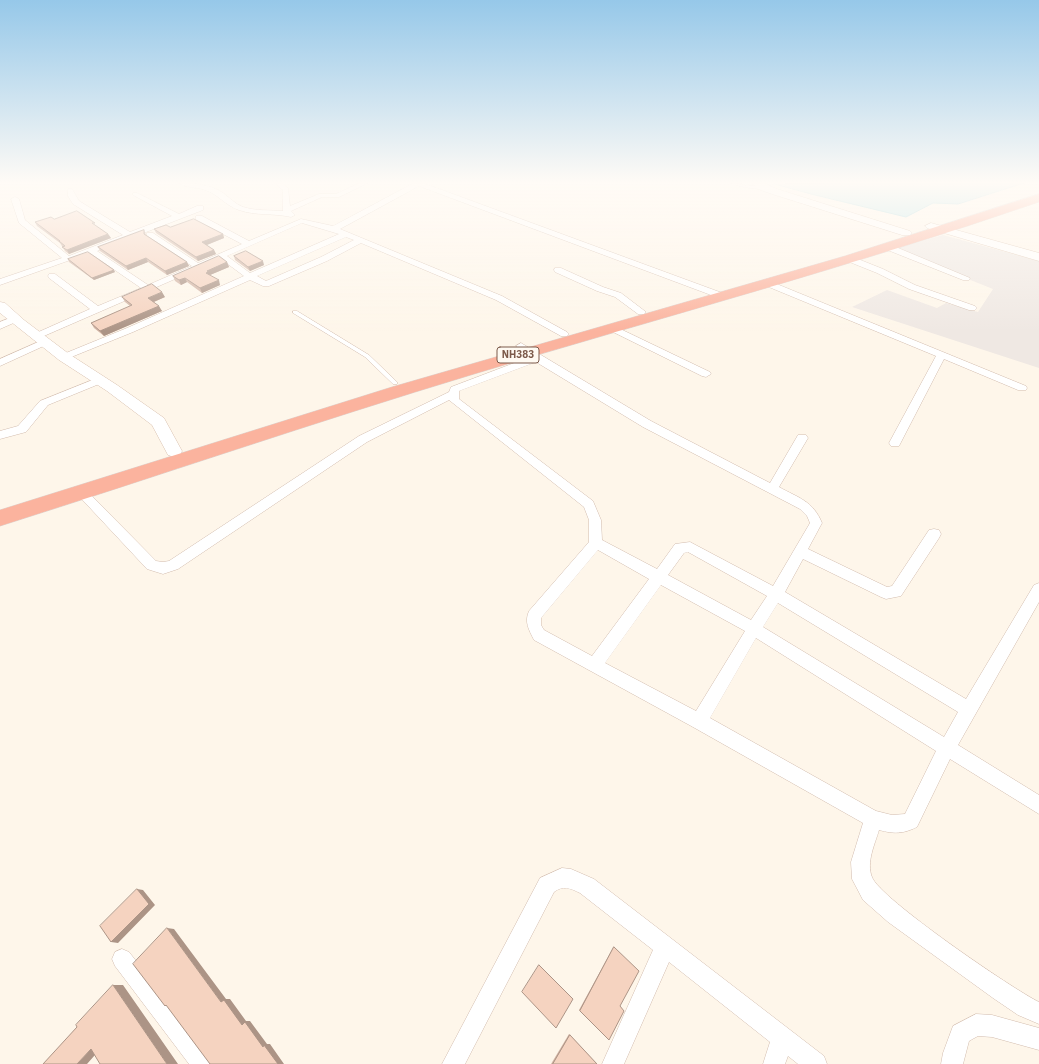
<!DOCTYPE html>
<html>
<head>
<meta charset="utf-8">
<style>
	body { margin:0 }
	canvas { display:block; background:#fef6ea }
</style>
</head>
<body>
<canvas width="1039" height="1064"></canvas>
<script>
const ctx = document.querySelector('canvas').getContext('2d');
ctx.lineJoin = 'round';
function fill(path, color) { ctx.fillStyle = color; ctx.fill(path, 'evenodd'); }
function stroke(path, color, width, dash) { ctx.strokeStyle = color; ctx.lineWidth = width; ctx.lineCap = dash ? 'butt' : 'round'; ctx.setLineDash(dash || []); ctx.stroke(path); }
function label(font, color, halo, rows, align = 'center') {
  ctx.font = font + ' "IBM Plex Sans",sans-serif'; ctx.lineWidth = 4; ctx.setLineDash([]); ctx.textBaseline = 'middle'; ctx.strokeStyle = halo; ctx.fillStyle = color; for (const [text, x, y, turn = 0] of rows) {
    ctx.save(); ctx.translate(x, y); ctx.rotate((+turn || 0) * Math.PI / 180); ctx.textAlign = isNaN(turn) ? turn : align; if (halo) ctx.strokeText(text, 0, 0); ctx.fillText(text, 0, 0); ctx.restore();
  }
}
fill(new Path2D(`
	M943 235 1039 261V368L852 307 887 290 937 308 946 303 978 312 993 289 893 249Z`), '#efe8e3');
const water = new Path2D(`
	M1024 183 958 204 933 203 906 217 815 195 774 184Z`);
fill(water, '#bce5ea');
stroke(water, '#a2d5dd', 1);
const lane = new Path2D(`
	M731 183C737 183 743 185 749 186 754 186 759 185 763 187 754 190 740 187 731 183Z
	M293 311H297L369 355 397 382V384H393L365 357 293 313Z`);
const street = new Path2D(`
	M179 183C194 183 210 184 223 193 230 198 235 204 243 207 256 211 270 210 283 211V190L274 183H282L288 188 290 206 319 194H336L359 183H368L339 197H322L291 211 295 215 291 217C274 213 256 216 239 210 226 206 218 194 205 190 197 187 185 188 179 183Z
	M414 183H423L725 294 726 296 722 299 719 298 419 186 340 229 502 296 567 332 569 334 567 336H561L496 300 361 243 327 261 269 286H263L250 280 133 332 64 360 61 359 59 357 61 355 127 328 244 276 221 259 37 339 32 336 34 334 90 309 49 278 48 276 49 274H55L98 306 141 288 90 253 0 285V279L62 258 19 223 11 199 15 197 19 199 25 220 69 256 123 235 73 204 68 196V189H72L79 201 130 232 172 216 133 195V193H137L179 214 197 206H203V210L97 251 148 285 192 266 147 237V233H153L198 263 242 244 196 220V216H202L249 241 301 219 333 226ZM302 223 339 234 250 273 227 256ZM346 237 354 240 321 257 266 281 257 276Z
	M885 245H891L970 278 969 280H963L885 249Z
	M847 257H853L883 269 915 285 975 306 977 308 975 310H969L909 289 877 273 847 261Z
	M555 268H561L603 287 621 293 646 312 644 314H638L615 297 597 291 555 272 554 270Z
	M767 280 1026 386 1027 388 1026 390H1018L944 359 899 446H891L889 443 936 356 764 285 763 283 764 281Z
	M15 316 20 319 18 321 0 329V322Z
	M612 325 710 372 711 374 706 377 702 376 609 330 607 328Z
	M45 339 48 340 50 342 48 344 0 366V359Z
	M521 343 651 421 770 483 798 435H806L808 438 779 487C799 498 813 501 822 523L808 549 887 587 892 586 929 530 934 529 939 530 941 534 939 538 901 596 886 599 881 597 803 559 785 592 966 699 1034 585 1039 583V602L958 745 1039 795V814L950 759 917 827C903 834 894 834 879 830 875 844 866 862 872 877 879 898 1014 990 1039 1002V1024L1018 1015 993 998 888 922 863 900 852 879 851 862 863 823 693 727 534 640C529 630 524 622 529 611L589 542V520L584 507 449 400 367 442 178 569 163 574 147 569 76 493 78 490 82 488 86 490 156 561 163 562 169 561 359 436 449 392 451 387 530 357 516 346ZM536 362 643 427 800 509 807 516 810 523 773 586 690 542 675 544 657 569 602 540 601 520 593 501 459 399V391ZM598 550 649 579 592 656 544 630 541 625V618ZM688 552 767 596 751 620 668 575 684 553ZM661 585 745 631 696 711 605 663ZM778 603 958 712 944 737 763 627ZM756 638 936 751 905 814 892 815 876 811 710 718Z
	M100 377 104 378 105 380 104 382 48 405 26 432 0 439V431L18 426 40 401Z
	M562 868 571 869 594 879 824 1056 827 1064H798L788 1056 785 1064H763L770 1042 669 962 624 1064H602L653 950 580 893C570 888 563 885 554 892L465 1064H442L540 878Z
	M122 949 129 952 211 1056 214 1064H189L115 966 112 959 115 952Z
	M976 1014 992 1015 1039 1028V1050L992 1037 978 1036 969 1041 963 1064H941L943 1053 953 1026Z`);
const secondary = new Path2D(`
	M753 183H764L777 189 910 231 912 233 910 235H902L769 193 758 189Z
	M931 223 1039 253V261L927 228 925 226Z
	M0 302 5 303 24 320 69 354 117 385 164 418 182 451 180 455 174 457 168 455 152 425 107 391 59 360 0 313Z`);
const highway = new Path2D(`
	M1039 194V202C853 266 662 317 474 374 315 422 158 476 0 526V510L392 387 845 256Z`);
stroke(lane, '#d2bcae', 1);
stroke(street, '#d2bcae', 1);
stroke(secondary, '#d8bfad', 1);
stroke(highway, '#ddd4d0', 1);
fill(lane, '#fff');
fill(street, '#fff');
fill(secondary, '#fff');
fill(highway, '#fbb39e');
fill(new Path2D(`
	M54 219 97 227 108 234 111 238 69 254 65 251 60 243 37 226 35 222Z
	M170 227 223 234 224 238 207 245 214 250 216 254 198 261 156 233 154 229Z
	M144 230 146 235 187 262 189 266 167 275 148 262 128 270 100 251 98 247Z
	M234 256 264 265 250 271 235 260Z
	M68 259 115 272 94 280 69 262Z
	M227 262 229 267 210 275 220 285 202 293 187 282 181 285 175 281 173 276Z
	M122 297H165L154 302 162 311 104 336 94 328 91 323 130 306 125 302Z
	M614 947 609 1040 579 1010 613 948Z
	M569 1034 597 1064H551Z`), '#d3b5a5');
fill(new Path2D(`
	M108 234 111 238 69 254 67 250Z
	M223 234 224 238 204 246 202 242Z
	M214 250 216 254 198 261 196 257Z
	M146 258 148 262 128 270 126 266Z
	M263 261 264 265 250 271 248 267Z
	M187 262 189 266 167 275 165 271Z
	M227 262 229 267 210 275 211 276 206 273 207 271Z
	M114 270 115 272 94 280 92 278Z
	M185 278 187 282 181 285 179 280Z
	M219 280 220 285 202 293 200 288Z
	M162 292 165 297 151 303 148 298Z
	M159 306 162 311 104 336 100 331Z
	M137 889 143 890 155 905 118 943 111 942Z
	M167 928 174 929 226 999H230L246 1021H250L267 1044H270L284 1064H278L242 1025 221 1002Z
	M113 985H123L178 1064H167Z
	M102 1047 87 1064H77L91 1049Z`), '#ac9486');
const building = new Path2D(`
	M77 211 95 223H92L108 234 67 250 62 247 65 246 59 241H60L35 222 51 217 54 219Z
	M194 219 223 234 202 242 214 250 196 257 154 229 166 225 170 227Z
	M144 230V234L187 262 165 271 146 258 126 266 98 247Z
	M246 251 263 261 248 267 234 256Z
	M88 252 114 270 92 278 68 259Z
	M219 256 227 262 207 271 209 272 206 273 219 280 200 288 185 278 179 280 173 276Z
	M152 284 162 292 148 298 159 306 100 331 91 323 132 305 122 297Z
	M137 889 149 904 111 942 100 926Z
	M167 928 221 1002 224 1000 242 1025 245 1022 263 1047 264 1045 278 1064H210L166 1005 165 1006 133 964Z
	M614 947 639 971 620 1006 624 1011 609 1040 580 1011Z
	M539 965 573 999 556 1028 522 992Z
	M113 985 167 1064H100L91 1049 77 1064H43L77 1027 76 1025Z
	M570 1035 597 1064H553Z`);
fill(building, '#f5d3c0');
stroke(building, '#ac9486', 1);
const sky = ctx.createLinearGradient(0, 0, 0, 332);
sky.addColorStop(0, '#96c8e9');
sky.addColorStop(0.55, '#fffbf6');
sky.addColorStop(1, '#fffbf600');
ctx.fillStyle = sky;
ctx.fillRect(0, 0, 1039, 332);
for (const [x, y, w] of [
	[518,355,42]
]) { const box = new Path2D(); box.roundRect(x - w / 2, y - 8, w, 16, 3); ctx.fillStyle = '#fffaf2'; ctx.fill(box); stroke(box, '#7c5a4a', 1); }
label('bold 10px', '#7c5a4a', null, [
	["NH383",518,355]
]);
</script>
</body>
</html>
